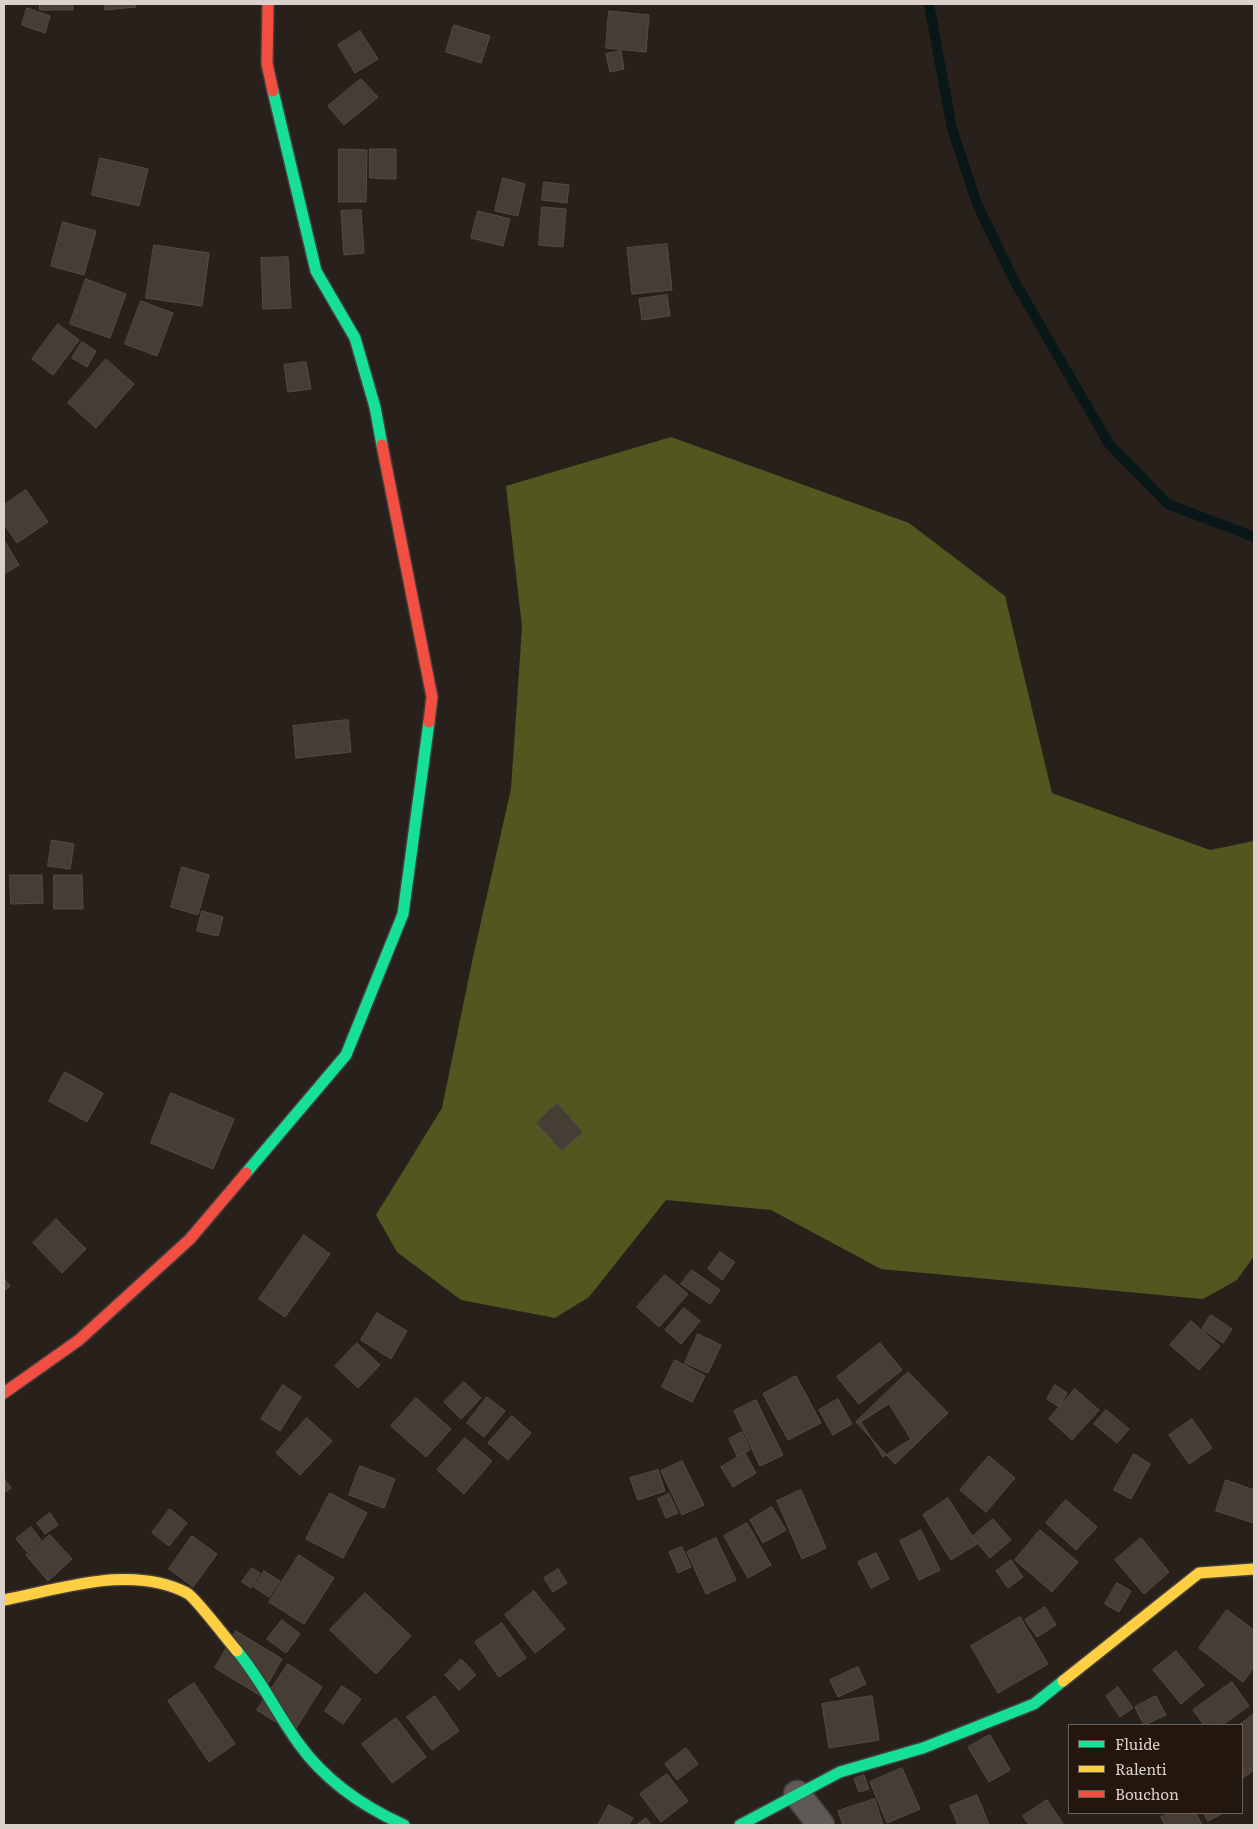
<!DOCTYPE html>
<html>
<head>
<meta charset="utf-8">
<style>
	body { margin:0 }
	#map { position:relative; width:1258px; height:1829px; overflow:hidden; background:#28211b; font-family:Literata,serif }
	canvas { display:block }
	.frame { position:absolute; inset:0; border:5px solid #dad1cb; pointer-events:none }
	.legend { position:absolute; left:1068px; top:1724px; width:175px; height:90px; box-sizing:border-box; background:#23160d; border:1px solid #6c6159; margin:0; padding:6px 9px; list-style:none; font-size:15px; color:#dad1cb }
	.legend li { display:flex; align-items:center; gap:10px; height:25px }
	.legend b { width:25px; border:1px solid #6c6159 }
</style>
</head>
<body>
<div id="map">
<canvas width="1258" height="1829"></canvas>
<div class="frame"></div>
<ul class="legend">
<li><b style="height:6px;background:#16e098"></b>Fluide</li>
<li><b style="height:6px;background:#ffcf43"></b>Ralenti</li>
<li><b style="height:6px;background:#f24e42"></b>Bouchon</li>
</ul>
</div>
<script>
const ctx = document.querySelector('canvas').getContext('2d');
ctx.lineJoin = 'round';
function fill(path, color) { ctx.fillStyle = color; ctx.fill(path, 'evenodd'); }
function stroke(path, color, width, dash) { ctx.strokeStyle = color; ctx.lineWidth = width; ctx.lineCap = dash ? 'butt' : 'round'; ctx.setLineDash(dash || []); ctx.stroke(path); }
fill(new Path2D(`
	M671 437 909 523 1005 596 1052 793 1210 850 1254 841V1256L1237 1280 1203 1299 881 1269 771 1210 666 1200 589 1297 555 1318 461 1300 397 1252 376 1215 442 1108 473 957 511 789 522 627 506 486Z`), '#52571f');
stroke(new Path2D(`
	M929 4 952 129 977 204 1015 282 1109 444 1168 504 1254 537`), '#0a1719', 10);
const building = new Path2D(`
	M40 4H73V10H40Z
	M105 4H135L136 7 105 10Z
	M27 8 50 16 45 33 22 25Z
	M609 11 649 15 646 52 606 48Z
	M454 25 490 36 481 63 446 52Z
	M360 31 378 59 355 73 338 45Z
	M621 51 624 69 610 72 606 54Z
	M361 79 378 97 344 125 328 106Z
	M339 149 367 150 366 202H339Z
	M370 149H396V179L370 178Z
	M100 158 148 169 139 206 92 195Z
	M503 178 525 184 518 216 495 211Z
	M544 182 569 185 567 203 542 200Z
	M542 207 566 209 563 247 539 245Z
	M361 210 364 253 344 255 341 211Z
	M478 211 510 219 503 246 471 238Z
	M63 222 96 231 84 275 51 266Z
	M667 244 672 290 632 294 627 248Z
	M154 245 209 253 202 306 146 298Z
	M288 257 291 308 263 309 261 258Z
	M86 279 126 294 110 338 70 324Z
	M667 295 670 316 642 320 639 299Z
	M141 301 173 313 157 356 125 344Z
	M58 324 79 340 53 375 32 359Z
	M82 342 96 351 87 367 72 358Z
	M106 359 134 384 96 428 68 403Z
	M306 362 311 389 288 392 284 365Z
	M26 490 48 522 17 543 4 524V505Z
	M4 540 19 565 4 574Z
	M348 720 351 752 296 758 293 726Z
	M52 840 74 844 70 869 48 866Z
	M182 867 209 875 198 915 171 907Z
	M10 875H42L43 903 11 904Z
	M54 875H82L83 909H54Z
	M202 911 223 917 218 936 197 931Z
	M65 1072 103 1093 87 1122 49 1101Z
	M171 1093 234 1119 213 1169 151 1143Z
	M557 1103 583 1132 562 1151 536 1123Z
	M56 1219 86 1249 62 1273 33 1243Z
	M304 1235 330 1254 285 1317 259 1299Z
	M720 1252 735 1262 722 1280 708 1269Z
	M692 1270 720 1290 710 1304 681 1284Z
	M665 1275 688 1294 659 1327 637 1307Z
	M4 1278 10 1286 4 1291Z
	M684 1308 700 1321 681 1344 665 1330Z
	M377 1313 407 1331 391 1359 361 1340Z
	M1211 1315 1232 1329 1223 1343 1202 1329Z
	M1191 1321 1220 1346 1199 1370 1170 1345Z
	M698 1334 721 1345 708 1373 685 1363Z
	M357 1343 380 1365 358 1388 335 1366Z
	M880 1343 902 1370 859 1404 837 1377Z
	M675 1360 705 1376 692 1402 662 1387Z
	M908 1372 948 1413 895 1464 856 1422Z
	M796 1376 821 1423 788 1440 763 1394Z
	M464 1382 481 1398 461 1419 444 1402Z
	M283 1385 301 1397 280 1431 261 1419Z
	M1055 1385 1067 1393 1059 1407 1047 1399Z
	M1075 1389 1099 1410 1072 1440 1049 1419Z
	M487 1397 505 1411 484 1437 467 1423Z
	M416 1398 451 1429 426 1457 391 1426Z
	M838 1399 852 1424 833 1435 819 1410Z
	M756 1400 783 1455 760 1466 734 1411Z
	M889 1404 911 1439 883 1457 861 1422Z
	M1106 1410 1129 1429 1117 1443 1094 1424Z
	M512 1416 531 1433 508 1460 488 1443Z
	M307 1418 332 1441 300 1475 276 1453Z
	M1192 1419 1212 1448 1189 1464 1169 1435Z
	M742 1432 750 1450 737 1456 729 1439Z
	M465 1438 492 1461 464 1494 437 1470Z
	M745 1453 756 1473 733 1487 721 1467Z
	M1134 1454 1150 1464 1131 1499 1114 1490Z
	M989 1456 1015 1478 986 1512 960 1490Z
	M682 1461 704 1505 682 1515 661 1471Z
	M360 1466 395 1479 384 1508 349 1495Z
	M658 1470 665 1491 638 1500 630 1478Z
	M4 1478 11 1488 4 1493Z
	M1226 1480 1254 1490V1523L1216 1511Z
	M801 1490 826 1548 802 1559 777 1501Z
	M330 1493 367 1513 343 1558 306 1539Z
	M669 1494 678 1513 666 1518 658 1499Z
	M948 1498 977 1544 951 1560 923 1515Z
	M1066 1500 1097 1527 1076 1550 1046 1523Z
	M772 1507 786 1530 763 1543 750 1520Z
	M170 1509 187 1523 169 1546 152 1533Z
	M50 1513 58 1525 45 1534 37 1523Z
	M993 1519 1011 1540 990 1558 972 1537Z
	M747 1523 771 1565 748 1578 724 1536Z
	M31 1527 41 1540 27 1552 16 1539Z
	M921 1530 940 1570 919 1580 900 1541Z
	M1040 1530 1078 1562 1052 1592 1015 1560Z
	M50 1535 72 1559 48 1581 26 1555Z
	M192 1536 217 1554 193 1587 169 1569Z
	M716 1538 736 1580 706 1594 687 1552Z
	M1141 1538 1169 1572 1144 1594 1115 1560Z
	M682 1547 691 1567 678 1573 669 1552Z
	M876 1553 889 1579 871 1588 858 1562Z
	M299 1555 334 1578 304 1624 269 1602Z
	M1011 1560 1023 1577 1008 1588 996 1571Z
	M252 1568 260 1573 251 1588 242 1582Z
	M558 1569 567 1583 553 1592 544 1578Z
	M264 1571 280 1581 269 1597 254 1587Z
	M1117 1583 1131 1591 1119 1612 1105 1604Z
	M534 1591 565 1629 535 1653 505 1615Z
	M365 1593 411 1636 376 1674 330 1630Z
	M1045 1607 1056 1625 1037 1637 1025 1620Z
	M1227 1610 1254 1630V1667L1243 1682 1199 1648Z
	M1020 1617 1048 1664 998 1693 971 1646Z
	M282 1620 300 1634 286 1653 267 1639Z
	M502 1623 526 1658 499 1677 475 1642Z
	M236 1631 282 1659 261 1696 215 1668Z
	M1176 1651 1204 1685 1181 1704 1153 1670Z
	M461 1659 476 1675 459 1690 445 1675Z
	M288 1664 322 1687 293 1733 257 1710Z
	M858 1667 866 1684 838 1697 830 1680Z
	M1232 1682 1249 1706 1222 1725H1204L1193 1710Z
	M194 1683 235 1744 209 1762 168 1701Z
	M342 1686 361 1699 343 1724 325 1711Z
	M1118 1687 1133 1708 1120 1717 1106 1696Z
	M435 1696 459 1731 432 1750 407 1717Z
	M872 1696 879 1740 829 1748 822 1704Z
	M1156 1696 1166 1715 1144 1725 1135 1707Z
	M1254 1714V1770L1242 1779V1725H1239Z
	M396 1718 426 1757 392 1783 362 1744Z
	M990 1735 1010 1770 989 1782 968 1747Z
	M686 1748 698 1764 677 1780 665 1764Z
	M902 1768 920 1809 887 1823 870 1782Z
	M667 1774 688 1801 661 1822 640 1794Z
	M864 1775 869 1789 859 1792 854 1779Z
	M977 1795 989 1825H958L950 1806Z
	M875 1799 883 1825H843L838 1811Z
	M1047 1800 1064 1825H1029L1023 1816Z
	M609 1805 633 1818 629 1825H598Z
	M1171 1813H1196L1202 1825H1165L1161 1817Z
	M1204 1813H1223L1208 1821Z
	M646 1818 651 1825H637Z`);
fill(building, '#463d35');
stroke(building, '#534d47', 1);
const street = new Path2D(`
	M797 1794 821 1825`);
const fast = new Path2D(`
	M273 91 316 271 355 338 375 407 382 445
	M246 1173 346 1055 403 914 429 722
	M237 1651C261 1679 277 1714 299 1744 325 1780 364 1807 404 1825
	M740 1825 840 1772 923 1748 1034 1704 1063 1681`);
const slow = new Path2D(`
	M4 1600C62 1589 131 1564 187 1593 196 1598 228 1641 237 1651
	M1063 1681 1199 1573 1254 1569`);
const jam = new Path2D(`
	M268 4 267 64 273 91
	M382 445 432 697 429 722
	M4 1393 79 1340 190 1239 246 1173`);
stroke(street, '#443e3a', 29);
stroke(fast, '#443e3a', 14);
stroke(slow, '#443e3a', 14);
stroke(jam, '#443e3a', 14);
stroke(street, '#5e5955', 26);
stroke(fast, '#16e098', 11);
stroke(slow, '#ffcf43', 11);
stroke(jam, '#f24e42', 11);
</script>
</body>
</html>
